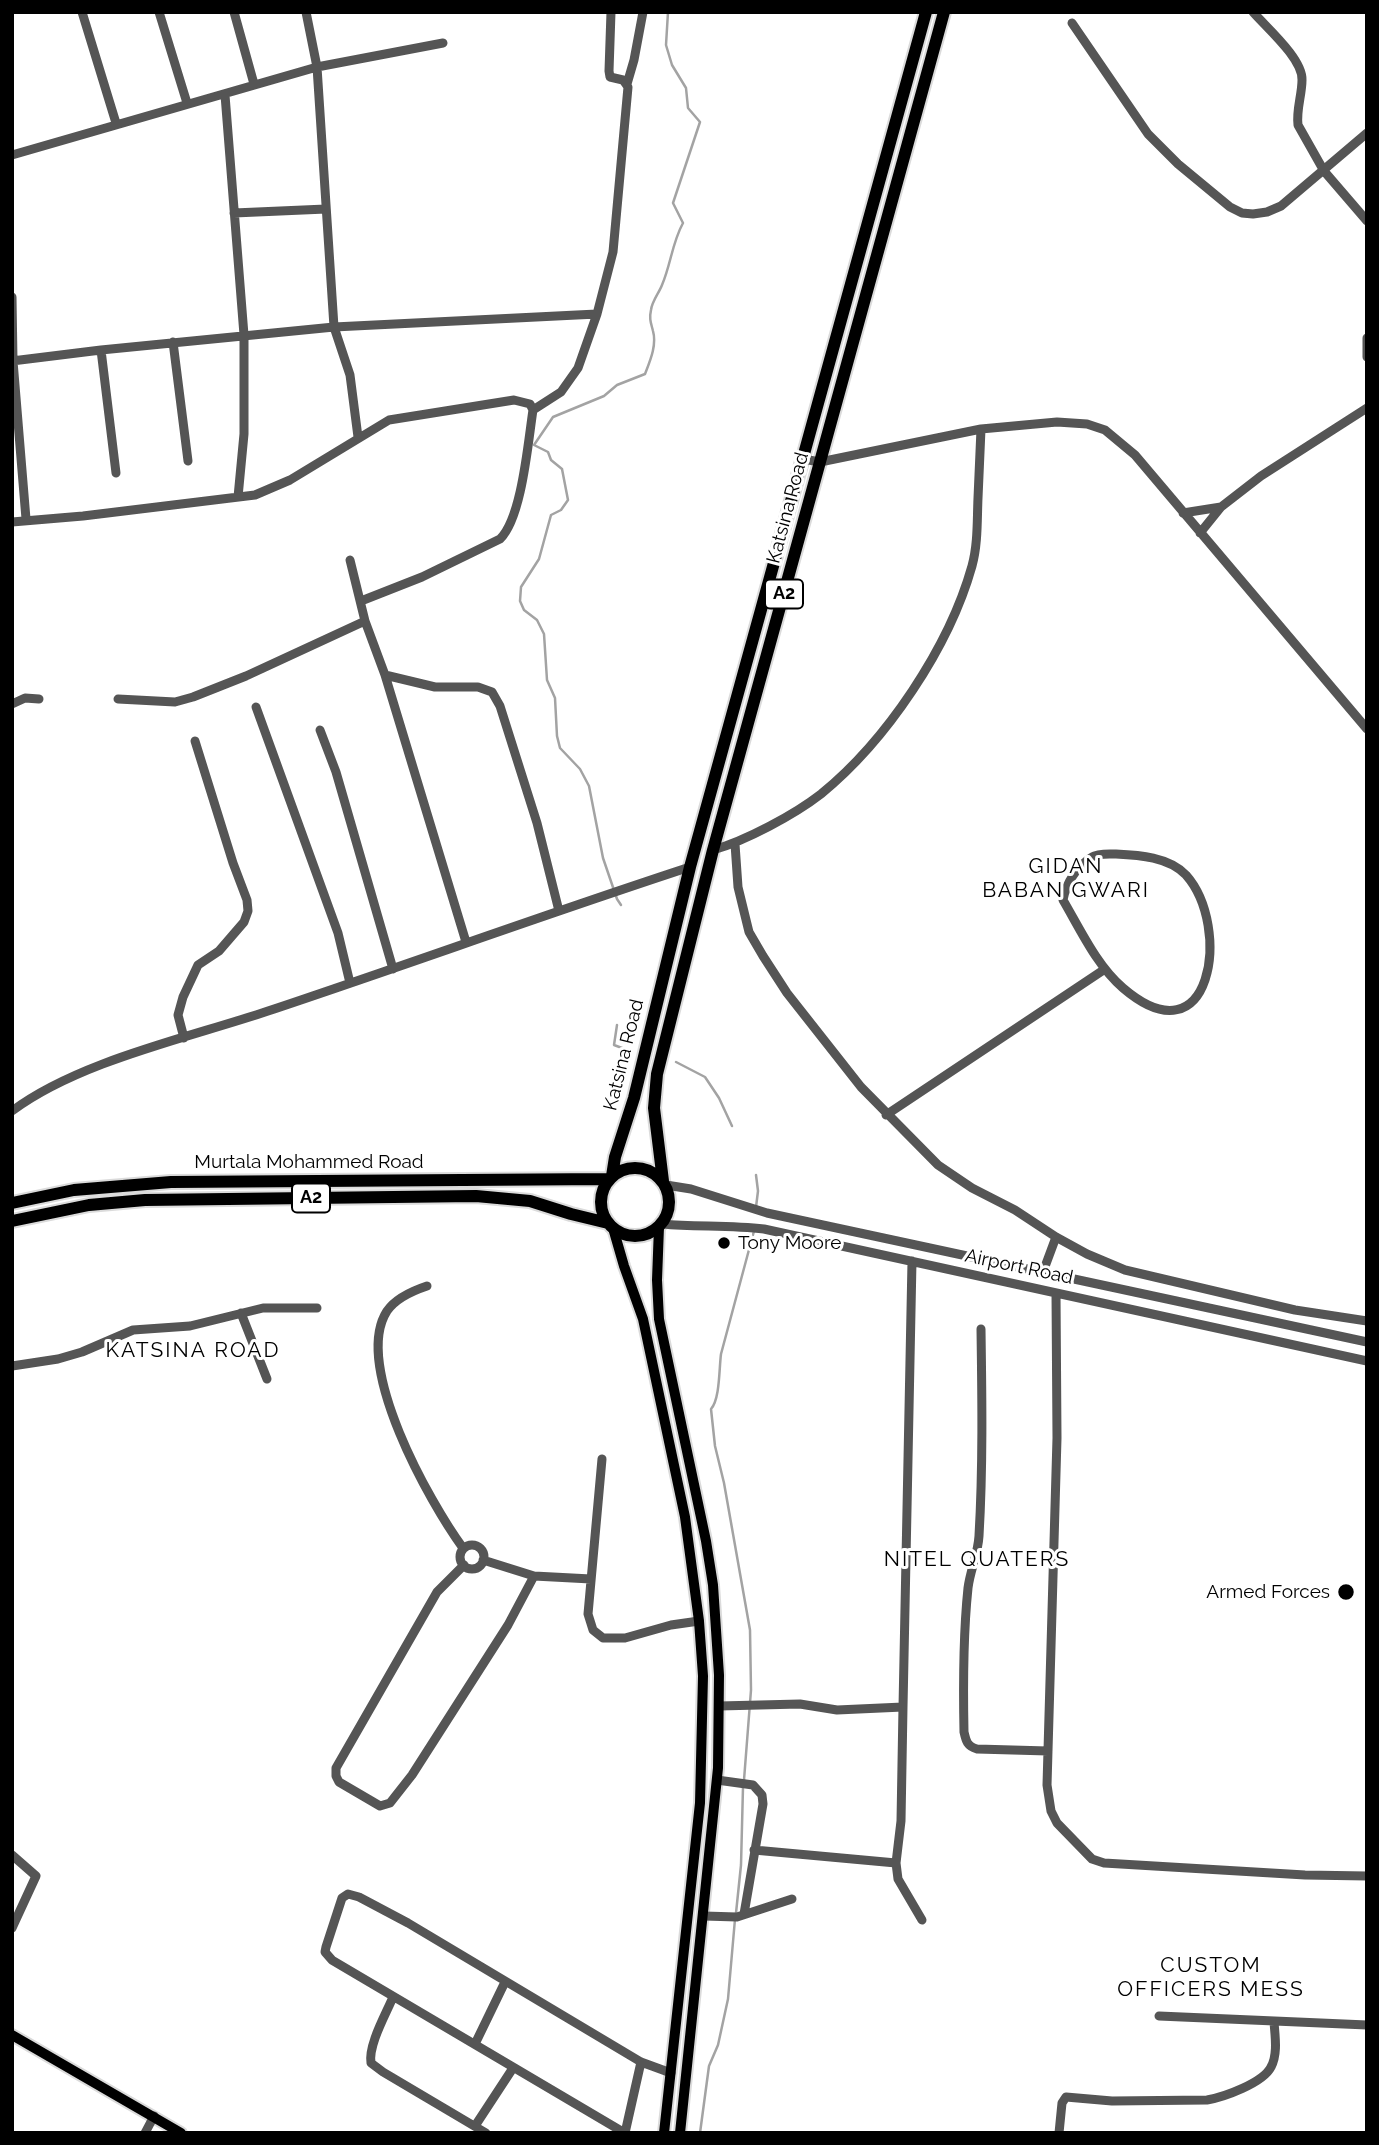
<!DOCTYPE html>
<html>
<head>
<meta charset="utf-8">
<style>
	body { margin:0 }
	#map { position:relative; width:1379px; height:2145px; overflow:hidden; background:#fff; font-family:Raleway,sans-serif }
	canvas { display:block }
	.frame { position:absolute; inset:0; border:14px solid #000; pointer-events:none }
</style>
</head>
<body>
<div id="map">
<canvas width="1379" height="2145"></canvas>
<div class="frame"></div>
</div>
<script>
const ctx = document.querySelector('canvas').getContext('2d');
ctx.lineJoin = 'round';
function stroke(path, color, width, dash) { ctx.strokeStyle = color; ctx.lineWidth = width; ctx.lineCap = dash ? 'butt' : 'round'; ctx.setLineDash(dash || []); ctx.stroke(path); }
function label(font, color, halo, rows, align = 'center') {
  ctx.font = font + ' Raleway,sans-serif'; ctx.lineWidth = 6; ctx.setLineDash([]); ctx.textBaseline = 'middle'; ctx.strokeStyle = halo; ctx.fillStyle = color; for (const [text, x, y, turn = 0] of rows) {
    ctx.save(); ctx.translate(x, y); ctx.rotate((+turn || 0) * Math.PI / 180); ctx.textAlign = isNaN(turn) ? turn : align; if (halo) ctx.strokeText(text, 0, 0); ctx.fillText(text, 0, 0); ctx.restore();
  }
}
stroke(new Path2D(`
	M621 905 617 899 603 858 589 786 580 769 560 748 557 736 555 698 547 680 544 634 537 620 524 610 520 601 521 587 539 559 551 515 561 510 568 500 562 469 551 460 548 452 534 445 553 417 604 396 617 385 645 374C650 361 657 345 653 331 651 323 649 319 651 310 652 301 659 293 662 285 671 264 672 243 683 223L673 203 700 122 688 108 686 88 672 65 666 45 668 12
	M617 1025 614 1045 630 1051
	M676 1062 705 1077 719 1098 732 1126
	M756 1175 758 1191 756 1207
	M744 1780 751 1690 750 1630 724 1483 715 1446 711 1409C720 1399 719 1369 721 1354L754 1231
	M736 1913 741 1865 743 1787
	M700 2133 709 2066 718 2045 728 1999 735 1919`), '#a3a3a3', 2.5);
const major = new Path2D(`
	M659 1227 657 1280 659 1319 706 1541 713 1585 719 1675 718 1768 680 2133
	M613 1228 624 1266 643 1319 685 1517 699 1621 703 1676 700 1803 664 2133
	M12 2035 181 2133`);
const highway = new Path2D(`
	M601 1202a34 34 0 1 1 68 0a34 34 0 1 1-68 0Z
	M612 1176 615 1157 634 1098 690 867 926 12
	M663 1181 654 1108 657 1074 713 850 944 12
	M12 1203 74 1190 171 1182 608 1179
	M12 1221 89 1205 145 1200 476 1196 530 1201 571 1214 608 1223`);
stroke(major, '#dbdbdb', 14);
stroke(highway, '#dbdbdb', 16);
stroke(new Path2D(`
	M82 12 116 123
	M159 12 187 103
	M234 12 254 84
	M306 12 317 67 334 327 350 375 358 437
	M1253 12C1267 28 1303 59 1302 80 1302 95 1296 110 1298 125L1324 171 1367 221
	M1072 23 1148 134 1178 164 1230 207 1242 213 1253 214 1267 212 1281 206 1367 133
	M627 84 634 60 643 12
	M225 95 244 335V434L238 497
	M12 155 317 67 443 43
	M234 213 326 209
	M12 297 13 361 26 519
	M1367 338V357
	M173 342 188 461
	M101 350 116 473
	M12 361 101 350 334 327 597 314
	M533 410 561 392 578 368 597 314 613 252 628 87 623 80 610 77 609 71 611 12
	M803 459 820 462 981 429 1057 422 1087 424 1105 430 1135 455 1367 729
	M1183 513 1221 507
	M12 522 83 516 255 495 290 480 389 420 514 400 530 404 533 410C528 442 522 518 500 539L422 577 361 601
	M1200 533 1221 507 1261 476 1367 408
	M350 560 365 621 385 675 466 942
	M385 675 435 687H478L492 692 500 706 537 823 559 911
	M118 699 175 702 193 697 246 676 365 621
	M12 704 25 698 39 699
	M256 707 338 933 350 983
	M320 730 336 772 393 969
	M735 844 738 887 749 932 763 956 787 993 861 1087 938 1165 972 1188 1015 1210 1056 1237 1087 1254 1125 1270 1295 1310 1367 1321
	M713 850C745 841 794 815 821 794 886 741 949 648 972 566 978 544 977 521 978 498 979 475 980 452 981 429
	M1116 854C1139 855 1169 857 1186 875 1232 927 1212 1064 1123 988 1097 966 1080 929 1063 900 1066 883 1077 866 1092 857 1098 853 1109 854 1116 854Z
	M184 1038 178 1015 183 997 198 965 219 951 244 922 248 911 247 900 233 863 195 741
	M12 1111C79 1061 188 1038 268 1011 409 964 549 913 690 867
	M886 1115 1105 969
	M666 1185 691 1189 767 1213 1367 1342
	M662 1224C696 1227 730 1225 764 1229L1367 1361
	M912 1261 903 1707 901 1821 896 1863 898 1879 922 1920
	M1043 1272 1056 1237
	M427 1286C412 1291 396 1298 387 1311 352 1365 430 1503 463 1548
	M1056 1293 1057 1438 1047 1785 1051 1811 1057 1823 1092 1859 1104 1863 1305 1875 1367 1876
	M241 1313 267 1379
	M981 1329C982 1398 983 1467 979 1536 978 1554 970 1571 968 1588 963 1636 963 1684 964 1732 966 1741 967 1746 977 1749L1048 1751
	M12 1366 58 1359 82 1352 133 1330 190 1326 263 1308H317
	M602 1459 588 1614 593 1630 603 1638H625L671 1625 699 1621
	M460 1557a12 12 0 1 1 24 0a12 12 0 1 1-24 0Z
	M483 1560 534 1576 591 1579
	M464 1565 437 1592 336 1768V1776L339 1782 380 1806 390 1803 412 1775 508 1625 534 1576
	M719 1706 800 1704 837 1710 903 1707
	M717 1780 753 1785 762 1795 763 1804 744 1914
	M754 1850 896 1863
	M12 1855 36 1876 12 1928
	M704 1916 737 1917 792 1899
	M393 1997C386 2014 368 2045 371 2063L383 2072 486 2133
	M1159 2016 1367 2025
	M475 2044 505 1982
	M475 2126 513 2068
	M145 2133 154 2116
	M625 2133 332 1960 325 1952 326 1947 342 1898 348 1894 359 1897 408 1923 641 2062 671 2073
	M625 2133 641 2062
	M1059 2133 1062 2103 1066 2097 1112 2101 1207 2100C1224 2097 1263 2083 1271 2067 1278 2054 1275 2036 1274 2022`), '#555', 9);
stroke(major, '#000', 10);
stroke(highway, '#000', 12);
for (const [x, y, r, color] of [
	[724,1243,7,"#000"],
	[1346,1592,9,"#000"]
]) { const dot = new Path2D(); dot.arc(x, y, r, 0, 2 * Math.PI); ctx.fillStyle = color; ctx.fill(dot); stroke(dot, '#fff', 2.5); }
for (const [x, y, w] of [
	[784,594,38],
	[311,1198,38]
]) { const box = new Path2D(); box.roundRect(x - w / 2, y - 14.5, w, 29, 5); ctx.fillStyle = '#fff'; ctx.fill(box); stroke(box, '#000', 2); }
label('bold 18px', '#000', null, [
	["A2",784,594],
	["A2",311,1198]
]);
label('19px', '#000', '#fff', [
	["Katsina Road",788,508,-75],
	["Katsina Road",624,1055,-76],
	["Murtala Mohammed Road",309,1162],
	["Airport Road",1019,1267,12]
]);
label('19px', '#000', '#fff', [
	["Tony Moore",738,1243],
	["Armed Forces",1330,1592,"right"]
], 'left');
ctx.letterSpacing = '2px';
label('21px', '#000', '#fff', [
	["GIDAN",1066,867],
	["BABAN GWARI",1066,891],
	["KATSINA ROAD",193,1351],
	["NITEL QUATERS",977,1560],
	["CUSTOM",1211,1966],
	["OFFICERS MESS",1211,1990]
]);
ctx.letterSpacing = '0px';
</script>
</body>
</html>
